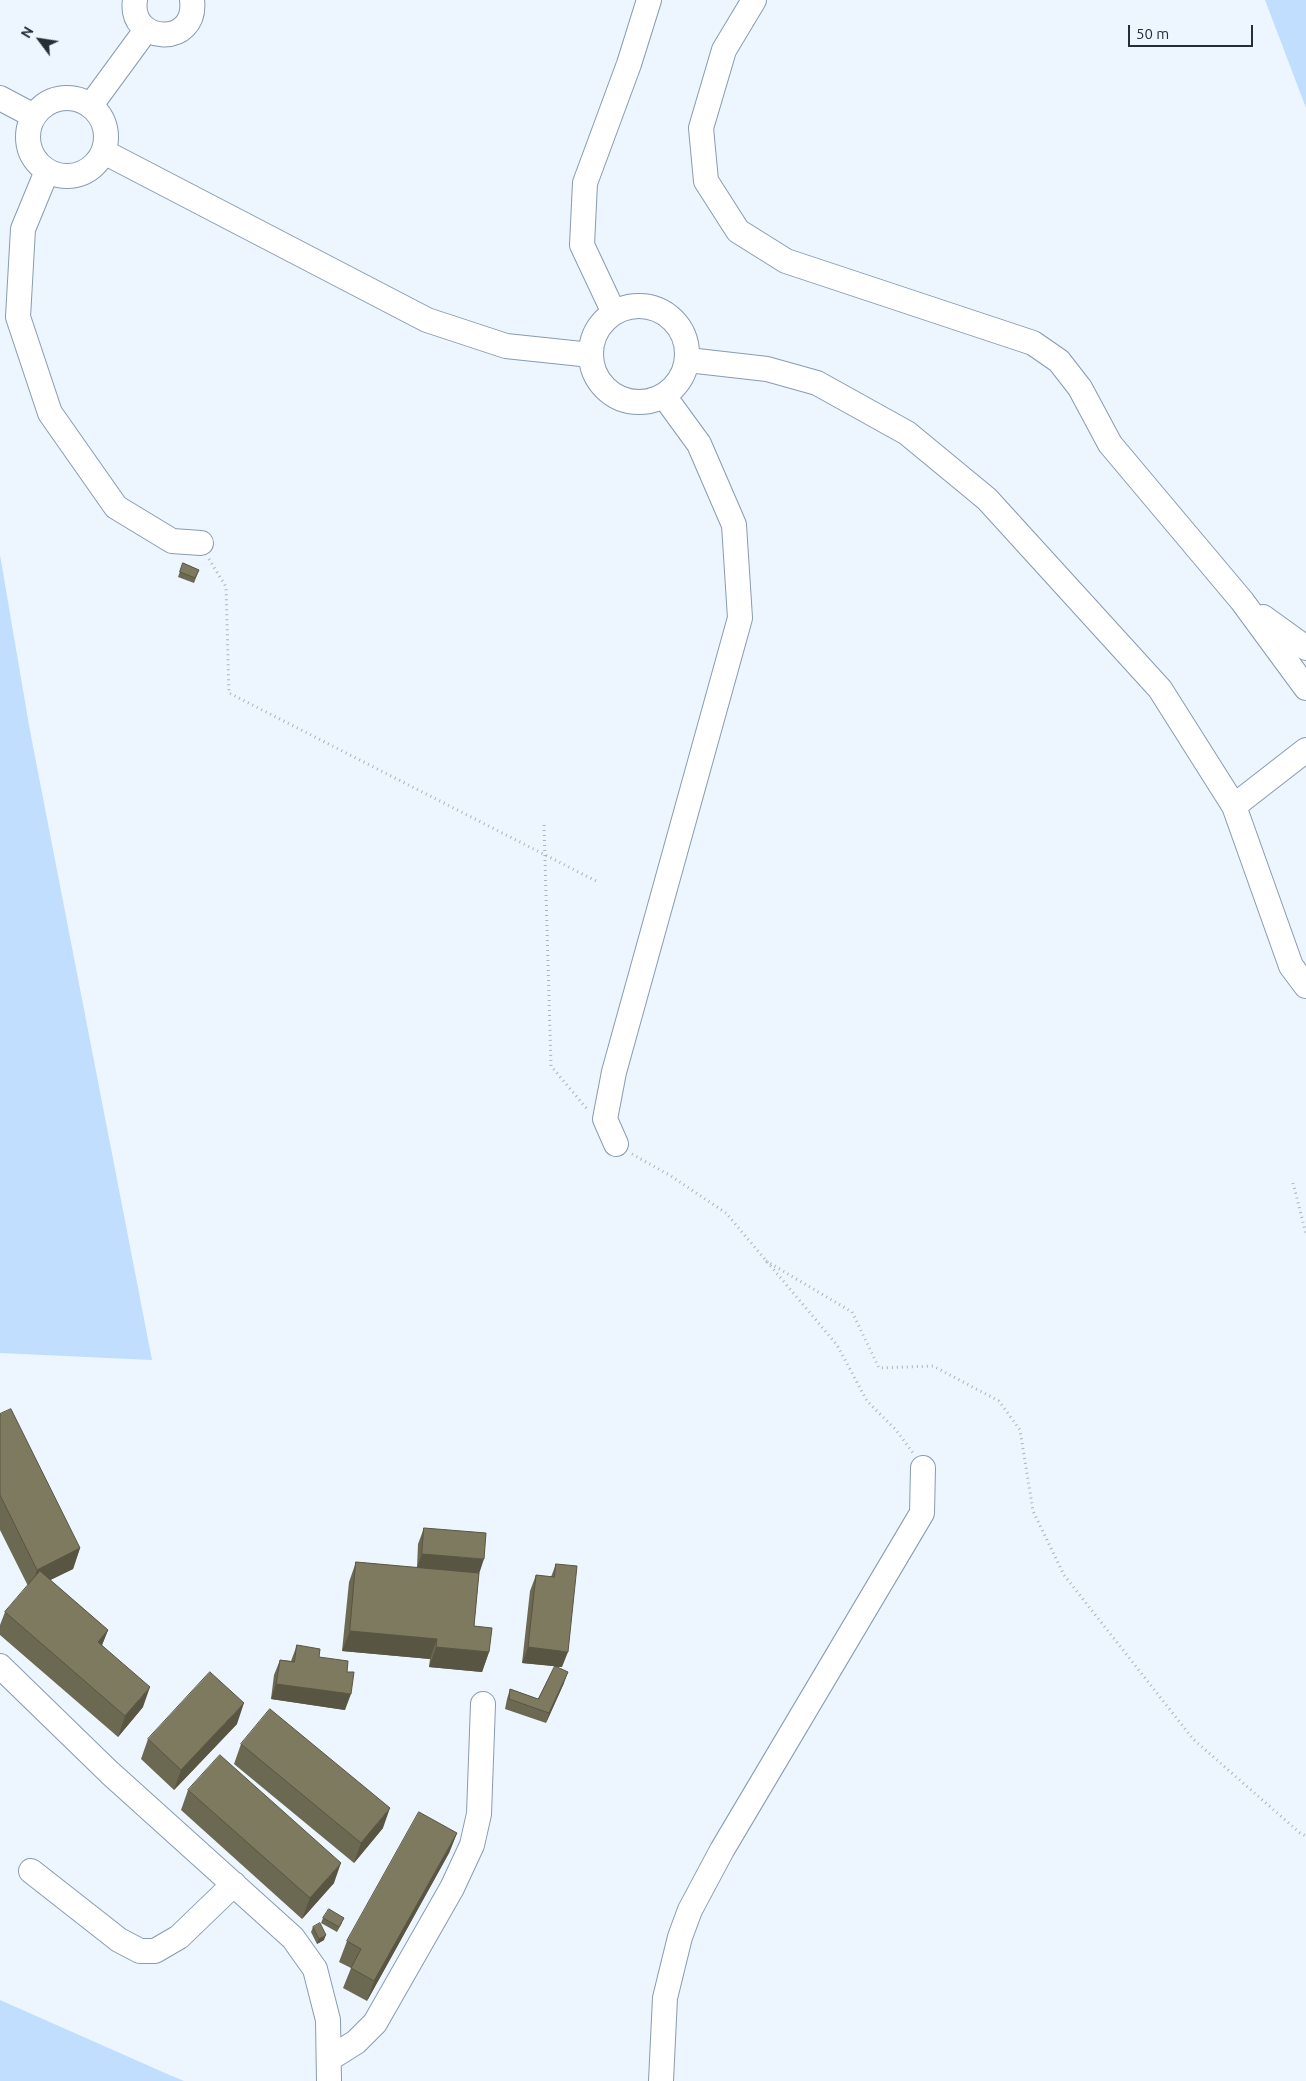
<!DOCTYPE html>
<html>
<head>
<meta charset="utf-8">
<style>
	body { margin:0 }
	#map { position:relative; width:1306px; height:2081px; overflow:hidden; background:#edf5ff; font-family:Ubuntu,sans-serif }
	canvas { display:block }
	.north { position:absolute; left:15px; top:15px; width:50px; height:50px; -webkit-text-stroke:4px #edf5ff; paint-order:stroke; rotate:301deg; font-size:14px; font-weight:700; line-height:20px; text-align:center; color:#252d36 }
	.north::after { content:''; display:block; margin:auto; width:18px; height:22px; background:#252d36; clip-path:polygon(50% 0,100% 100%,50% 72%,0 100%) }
	.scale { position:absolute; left:1128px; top:25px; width:125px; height:22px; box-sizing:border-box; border:2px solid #252d36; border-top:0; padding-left:6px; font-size:15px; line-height:18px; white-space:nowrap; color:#252d36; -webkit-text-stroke:4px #edf5ff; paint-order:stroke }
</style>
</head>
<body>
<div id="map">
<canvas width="1306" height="2081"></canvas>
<div class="north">N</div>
<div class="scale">50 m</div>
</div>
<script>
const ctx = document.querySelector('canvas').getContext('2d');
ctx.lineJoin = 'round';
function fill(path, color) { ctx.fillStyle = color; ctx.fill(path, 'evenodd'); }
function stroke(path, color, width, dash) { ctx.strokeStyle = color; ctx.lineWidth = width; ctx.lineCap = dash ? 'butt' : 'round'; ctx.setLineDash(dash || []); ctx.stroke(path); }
fill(new Path2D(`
	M1265 0H1306V108Z
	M0 555 30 731 152 1360 0 1353Z
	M0 2000 165 2073 184 2081H0Z`), '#c1deff');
const minor = new Path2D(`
	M135 0C128 44 198 48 192 0
	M754 0 724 50 701 128 706 181 738 231 786 261 1033 343 1059 361 1080 388 1110 444 1242 601 1306 688
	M0 98 34 116
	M28 137a39 39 0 1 1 78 0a39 39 0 1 1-78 0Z
	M91 105 146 30
	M104 152 427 320 506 346 591 355
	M47 171 23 229 18 317 50 413 116 507 172 541 201 543
	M591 354a48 48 0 1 1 96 0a48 48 0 1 1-96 0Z
	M614 313 582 245 585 183 629 64 649 0
	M688 360 767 369 817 383 907 433 987 499 1160 689 1234 806 1291 966 1306 986
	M1263 617 1306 648
	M1234 806 1306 750
	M616 1144 605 1119 614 1072 740 618 734 525 699 444 664 396
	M0 1666 110 1773 293 1938 315 1969 328 2020 329 2081
	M31 1871 119 1940 140 1951H155L179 1937 234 1884
	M329 2059 356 2042 375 2023 452 1888 472 1845 479 1814 483 1704
	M661 2081 665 1998 680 1937 690 1910 722 1850 922 1513 923 1468`);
stroke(minor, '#889bb2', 26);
stroke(new Path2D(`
	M209 559 226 587 229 693 598 882
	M544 825 551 1066 587 1109
	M632 1154 671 1176 726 1213 837 1345 867 1401 896 1430 913 1453
	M1293 1183 1306 1234
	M766 1261 852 1312 879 1368 933 1366 999 1401 1020 1430 1033 1511 1064 1575 1193 1739 1300 1833 1306 1836`), '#abb3bd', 3, [1, 4]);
stroke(minor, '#fff', 24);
fill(new Path2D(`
	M183 563 199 570 194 583 178 577Z
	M0 1414 80 1548 73 1569 50 1580 108 1630 102 1645 143 1707 118 1737 0 1635V1625L5 1612 28 1586 0 1530Z
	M424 1528 479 1573 474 1626 489 1652 482 1672 429 1667 430 1659 342 1651 349 1582 356 1562 417 1568 418 1544Z
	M556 1564 562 1667H557L564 1683 546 1723 505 1709 507 1699 510 1689 538 1699 555 1666 522 1663 530 1591 536 1575 551 1577Z
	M297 1645 347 1672 345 1710 271 1699 274 1675 280 1660 291 1661Z
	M237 1724 174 1790 141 1759 148 1739Z
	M241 1744 383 1828 354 1863 234 1764Z
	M188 1790 334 1883 302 1919 181 1810Z
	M457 1833 449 1853 367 2001 343 1988 351 1968 339 1962 347 1941Z
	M323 1918 342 1923 337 1932 321 1923Z
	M313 1927 324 1940 317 1944 311 1932Z`), '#6c6952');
fill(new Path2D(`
	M80 1548 73 1569 30 1590 37 1570Z
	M422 1554 484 1559 479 1574 416 1570Z
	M108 1630 100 1650 98 1642Z
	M350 1631 437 1639 430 1659 342 1651Z
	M436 1647 489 1652 482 1672 429 1667Z
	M528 1647 568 1652 562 1667 522 1663Z
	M568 1672 564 1683 546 1723 549 1713Z
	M276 1684 351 1694 345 1710 271 1699Z
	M150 1687 143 1707 118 1737 125 1716Z
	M244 1703 237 1724 174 1790 181 1770Z
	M390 1808 383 1828 354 1863 361 1843Z
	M457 1833 449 1853 367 2001 374 1981Z
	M341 1863 334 1883 302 1919 310 1898Z
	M326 1935 324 1940 317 1944 319 1939Z`), '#585542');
const building = new Path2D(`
	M183 563 199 570 195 578 180 572Z
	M11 1409 80 1548 37 1570 0 1495V1414Z
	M424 1528 486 1533 484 1559 422 1554Z
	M356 1562 479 1573 474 1626 492 1628 489 1652 436 1647 437 1639 350 1631Z
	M556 1564 577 1566 568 1652 528 1647 536 1575 554 1577Z
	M40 1571 108 1630 98 1642 150 1687 125 1716 5 1612Z
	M297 1645 320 1649 319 1657 348 1661 347 1672H354L351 1694 276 1684 280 1660 294 1662Z
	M555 1666 568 1672 549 1713 509 1699 510 1689 538 1699Z
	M210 1672 244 1703 181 1770 148 1739Z
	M270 1709 390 1808 361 1843 241 1744Z
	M220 1755 341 1863 310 1898 188 1790Z
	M419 1812 457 1833 374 1981 351 1968 361 1949 347 1941Z
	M329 1909 344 1918 339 1927 323 1918Z
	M320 1923 326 1935 319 1939 313 1927Z`);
fill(building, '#7e7a5f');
stroke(building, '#585542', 1);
</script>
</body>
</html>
